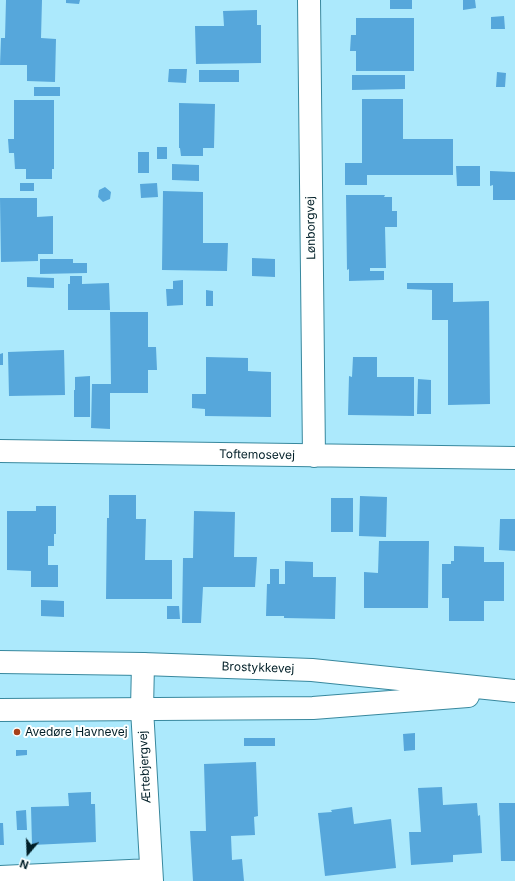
<!DOCTYPE html>
<html>
<head>
<meta charset="utf-8">
<style>
	body { margin:0 }
	#map { position:relative; width:515px; height:881px; overflow:hidden; background:#ace9fc; font-family:Inter,sans-serif }
	canvas { display:block }
	.north { position:absolute; left:8px; top:833px; width:40px; height:40px; -webkit-text-stroke:3px #fefffe; paint-order:stroke; rotate:199deg; font-size:11px; font-weight:700; line-height:16px; text-align:center; color:#001e27 }
	.north::after { content:''; display:block; margin:auto; width:14px; height:18px; background:#001e27; clip-path:polygon(50% 0,100% 100%,50% 72%,0 100%) }
</style>
</head>
<body>
<div id="map">
<canvas width="515" height="881"></canvas>
<div class="north">N</div>
</div>
<script>
const ctx = document.querySelector('canvas').getContext('2d');
ctx.lineJoin = 'round';
function fill(path, color) { ctx.fillStyle = color; ctx.fill(path, 'evenodd'); }
function stroke(path, color, width, dash) { ctx.strokeStyle = color; ctx.lineWidth = width; ctx.lineCap = dash ? 'butt' : 'round'; ctx.setLineDash(dash || []); ctx.stroke(path); }
function label(font, color, halo, rows, align = 'center') {
  ctx.font = font + ' Inter,sans-serif'; ctx.lineWidth = 4; ctx.setLineDash([]); ctx.textBaseline = 'middle'; ctx.strokeStyle = halo; ctx.fillStyle = color; for (const [text, x, y, turn = 0] of rows) {
    ctx.save(); ctx.translate(x, y); ctx.rotate((+turn || 0) * Math.PI / 180); ctx.textAlign = isNaN(turn) ? turn : align; if (halo) ctx.strokeText(text, 0, 0); ctx.fillText(text, 0, 0); ctx.restore();
  }
}
fill(new Path2D(`
	M6 0H42L41 38 56 39 55 82 27 81V65H0L1 38H5Z
	M66 0H80L79 4 66 3Z
	M390 0H412V9H390Z
	M463 0H475L476 8 463 10Z
	M257 10V25H261V63L196 64 195 26H224L223 11Z
	M504 16 505 29H491V17Z
	M356 18H414V71H356V51H350L351 35H356Z
	M169 69H187L186 83 168 82Z
	M199 70H239V82H199Z
	M497 72 506 73 505 87H496Z
	M352 75H405V89L352 90Z
	M34 87H60V96H34Z
	M362 99H403V139H453V175H367V185H345V163H362Z
	M14 100H54V169H52V179H26V169H15L14 153H9L8 139H14Z
	M179 103 215 104 214 148H203V156H181L180 148H179Z
	M157 147H167V159H157Z
	M138 152H149V173H138Z
	M172 164 199 165V181L172 180Z
	M456 166H480V186H457Z
	M490 171 515 172V200H493V185L490 186Z
	M20 183H34V191H20Z
	M157 183 158 197 141 198 140 184Z
	M105 187 111 192 110 199 103 202 98 197 99 190Z
	M163 191 203 192V243H228L227 271 162 270Z
	M346 195H385L384 197H392V211H397V227H385L386 268H370V271H384V280L349 281V269L347 270Z
	M0 198H37V217L53 216V254H38V261L1 262Z
	M252 258 275 259V277L252 276Z
	M40 259H73V263H87V273L40 274Z
	M70 276H82V284L109 283 110 310H68V284H70Z
	M27 277 54 278V288L27 287Z
	M183 280V305L167 306 166 289H173V281Z
	M407 283H453V302L489 301 490 404 448 405V320H432V290L407 289Z
	M206 290 213 291V306H206Z
	M110 312H148V347H156L157 370H148V393H110V429L91 428 92 384H111Z
	M64 350 65 395 9 396 8 352Z
	M3 353V365H0V354Z
	M206 357 248 358V371L271 372V417L205 416V409L192 408V394H206Z
	M353 357H377V377H414V416L348 415 349 376 352 377Z
	M90 376V417H74V390H75V377Z
	M418 379 431 380V414H417Z
	M109 495H136V519H146L145 560H172V599H106L107 518H109Z
	M360 496 387 497 386 537 359 536Z
	M331 498H353V532H331Z
	M36 506H56V534H54V546H48V565H58V587H31V571L7 570V511H36Z
	M194 511 235 512 234 557H257L255 587H203L201 623H182L183 558H193Z
	M500 519H515V551L499 550Z
	M379 541H429L428 608H364V572L378 573Z
	M454 546 484 547V562H504V601H484V621H449V598H442V564H451V561H454Z
	M285 561 313 562V577H336L335 619 284 618V616H266L267 584H270V569H279V584H285Z
	M41 600 64 601V617L41 616Z
	M167 606H179L180 619H167Z
	M415 733V750L404 751 403 734Z
	M244 738H275V746H244Z
	M16 750H27V755L16 756Z
	M256 762 258 816 254 817 255 835 231 836 232 860 242 859 244 881H193L190 831H206L204 764Z
	M442 787 443 805 477 803 478 816 480 815 482 853 453 855V862L411 865 409 832H421L418 788Z
	M91 792V804H95L96 842 32 845 31 807 69 806 68 793Z
	M499 803H515V861H501Z
	M352 807 354 824 391 819 396 868 325 876 318 813 332 812 331 810Z
	M26 810 27 830H17L16 811Z
	M0 823H3L4 845H0Z`), '#56a7db');
const minor = new Path2D(`
	M309 0 314 456
	M0 451 515 458
	M143 664 142 709 152 881
	M0 877 151 870`);
const tertiary = new Path2D(`
	M0 662 143 664 312 670 515 691
	M0 710 313 708 468 696`);
stroke(minor, '#38889e', 24);
stroke(tertiary, '#38889e', 24);
stroke(minor, '#fff', 22);
stroke(tertiary, '#fff', 22);
for (const [x, y, r, color] of [
	[17,732,4,"#a7401a"]
]) { const dot = new Path2D(); dot.arc(x, y, r, 0, 2 * Math.PI); ctx.fillStyle = color; ctx.fill(dot); stroke(dot, '#fefffe', 1.5); }
label('12px', '#001e27', '#fefffe', [
	["Lønborgvej",311,228,-91],
	["Toftemosevej",257,455,1],
	["Brostykkevej",258,668,2],
	["Ærtebjergvej",145,767,-93]
]);
label('12px', '#001e27', '#fefffe', [
	["Avedøre Havnevej",25,732]
], 'left');
</script>
</body>
</html>
